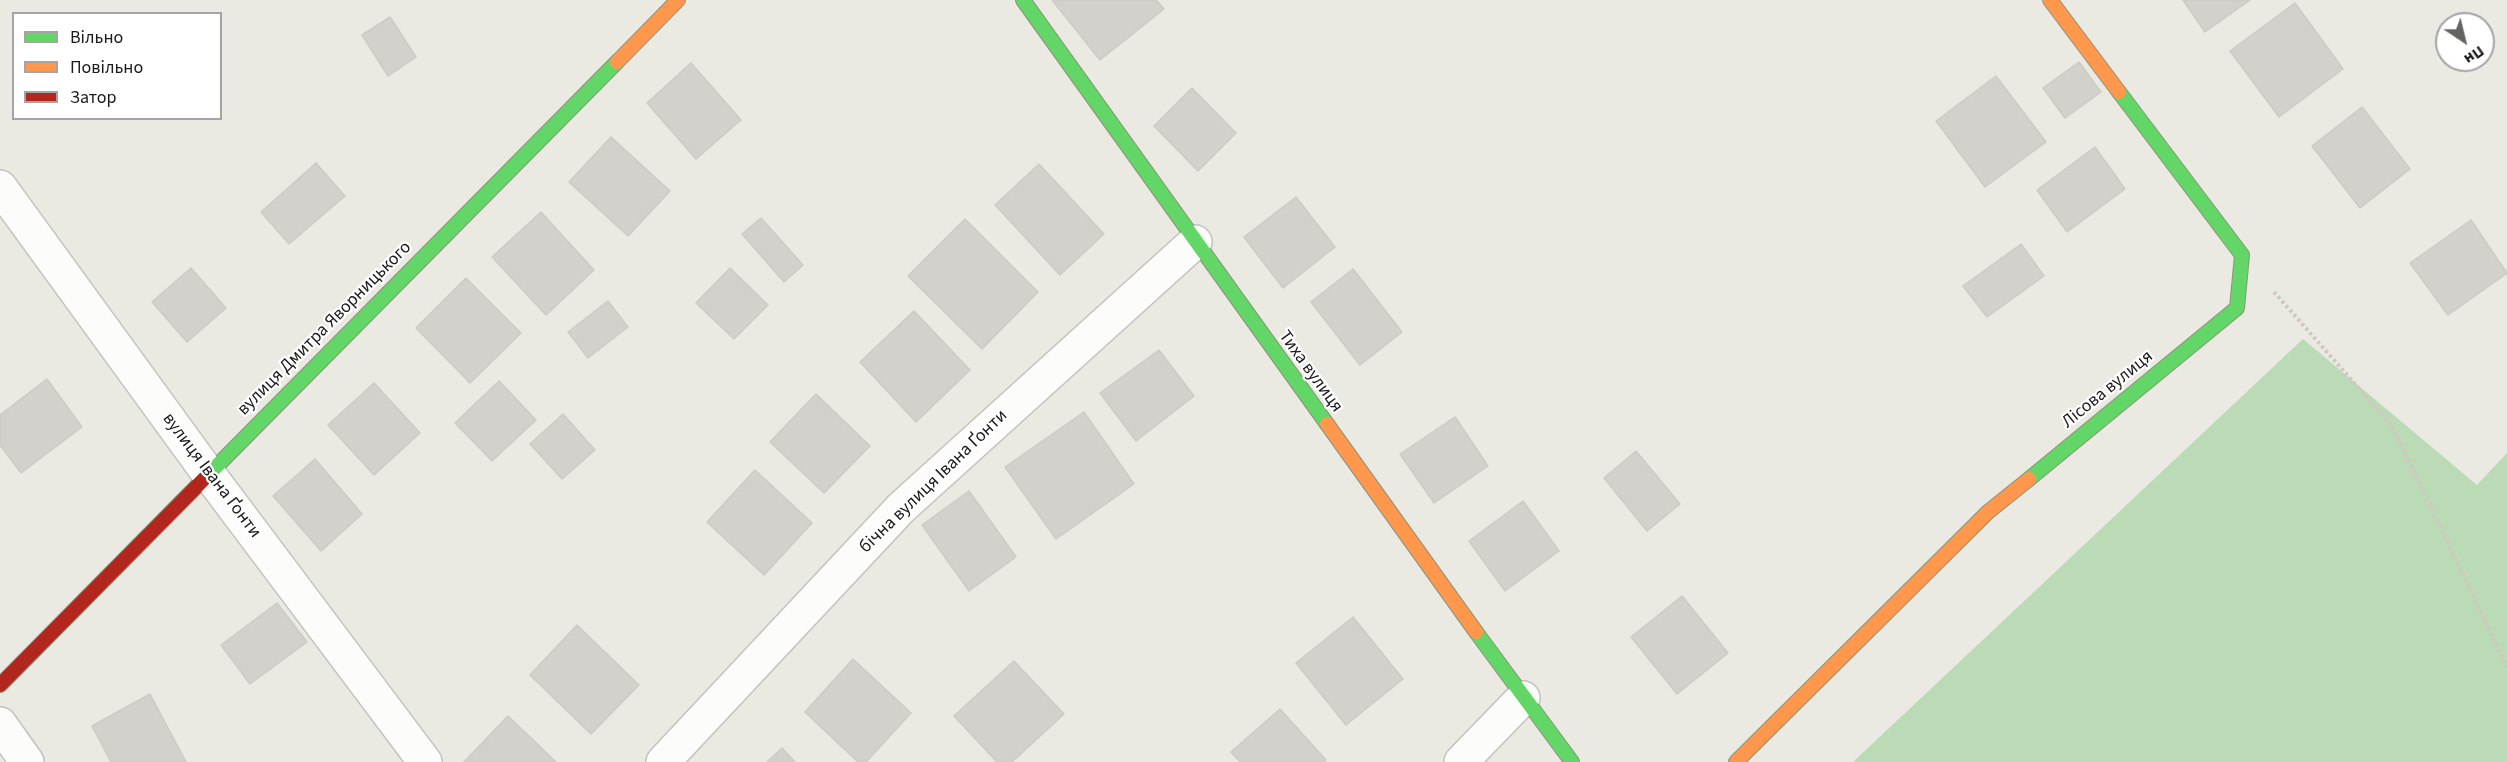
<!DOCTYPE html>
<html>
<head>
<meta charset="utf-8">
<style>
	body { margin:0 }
	#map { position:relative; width:2507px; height:762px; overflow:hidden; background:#eae9e2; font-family:"Source Sans 3",sans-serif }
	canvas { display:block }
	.legend { position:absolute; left:12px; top:12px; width:210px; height:108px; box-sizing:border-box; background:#fff; border:2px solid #a4a4a4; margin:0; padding:8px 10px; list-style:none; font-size:18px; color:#1b1b1b }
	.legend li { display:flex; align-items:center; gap:12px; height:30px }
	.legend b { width:30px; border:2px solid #a4a4a4 }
	.north { position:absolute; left:2435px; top:12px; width:60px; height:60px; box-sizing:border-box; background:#fff; border:2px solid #a4a4a4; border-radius:50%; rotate:145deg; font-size:16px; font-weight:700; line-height:24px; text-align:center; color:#1b1b1b }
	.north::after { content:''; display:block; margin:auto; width:21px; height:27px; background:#636361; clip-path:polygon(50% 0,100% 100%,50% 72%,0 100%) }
</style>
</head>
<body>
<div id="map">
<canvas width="2507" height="762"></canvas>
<ul class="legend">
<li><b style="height:8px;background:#63d668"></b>Вільно</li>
<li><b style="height:8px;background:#ff974d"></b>Повільно</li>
<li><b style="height:8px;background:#b3261e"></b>Затор</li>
</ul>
<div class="north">Пн</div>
</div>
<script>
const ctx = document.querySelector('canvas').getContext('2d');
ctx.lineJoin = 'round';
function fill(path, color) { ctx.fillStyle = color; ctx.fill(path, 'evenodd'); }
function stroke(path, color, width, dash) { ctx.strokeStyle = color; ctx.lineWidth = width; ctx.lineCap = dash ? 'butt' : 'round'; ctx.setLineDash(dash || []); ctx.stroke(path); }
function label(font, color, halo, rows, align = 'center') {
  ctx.font = font + ' "Source Sans 3",sans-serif'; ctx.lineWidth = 4.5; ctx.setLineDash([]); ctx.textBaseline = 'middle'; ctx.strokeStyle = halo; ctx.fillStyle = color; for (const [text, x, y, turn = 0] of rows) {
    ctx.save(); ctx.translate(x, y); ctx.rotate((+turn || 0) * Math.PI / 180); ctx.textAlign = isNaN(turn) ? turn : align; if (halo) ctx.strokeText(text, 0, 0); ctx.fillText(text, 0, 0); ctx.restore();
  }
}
fill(new Path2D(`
	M2303 339 2477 485 2507 453V762H1853Z`), '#bbdab6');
const building = new Path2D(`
	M1052 0H1156L1164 9 1100 60Z
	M2183 0H2250L2205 32Z
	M2295 3 2343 69 2279 117 2230 51Z
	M390 17 416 57 388 76 362 35Z
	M2079 62 2101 92 2065 118 2043 88Z
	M691 63 741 120 696 159 647 103Z
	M1996 76 2046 142 1985 187 1936 121Z
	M1192 88 1236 133 1198 171 1154 126Z
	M2362 107 2410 169 2360 208 2312 146Z
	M611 137 670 191 628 236 569 182Z
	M2095 147 2125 189 2067 232 2037 190Z
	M316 163 345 196 289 244 261 212Z
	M1039 164 1104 234 1060 275 995 205Z
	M1296 197 1335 247 1283 288 1244 237Z
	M541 212 594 270 546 315 492 257Z
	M761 218 803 265 784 282 742 234Z
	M965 219 1038 292 982 349 908 276Z
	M2471 220 2507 273 2448 315 2410 263Z
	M2021 244 2044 276 1987 317 1963 286Z
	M191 268 226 308 187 342 152 302Z
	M730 268 768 305 734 339 696 303Z
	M1353 269 1402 332 1360 365 1311 302Z
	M466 278 521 333 470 383 416 328Z
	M608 301 628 327 588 358 568 332Z
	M914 311 970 370 916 422 860 362Z
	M1159 350 1194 396 1136 441 1100 393Z
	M47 379 82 427 21 473 0 445V415Z
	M499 381 536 420 492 461 455 423Z
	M374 383 420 433 374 475 328 425Z
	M816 394 870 446 824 493 770 442Z
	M1084 412 1134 484 1056 539 1005 467Z
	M563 414 595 450 562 479 530 444Z
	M1455 417 1488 466 1434 503 1400 454Z
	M1636 451 1680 504 1647 531 1604 478Z
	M315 459 362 514 321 551 273 496Z
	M755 470 812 523 764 575 707 522Z
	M969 491 1016 557 969 591 922 525Z
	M1523 501 1559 551 1505 591 1469 541Z
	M1682 596 1728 653 1677 694 1631 637Z
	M277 603 307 642 250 684 221 645Z
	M1353 617 1403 679 1346 725 1296 663Z
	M577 625 639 685 591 734 530 675Z
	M853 659 911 713 866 762H858L805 712Z
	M1014 661 1064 714 1012 762H997L954 716Z
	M150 694 186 762H111L92 726Z
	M1280 709 1326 760 1324 762H1240L1231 752Z
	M508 716 556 762H464Z
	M782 748 795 762H767Z`);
fill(building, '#d2d1cb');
stroke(building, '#cdcbc4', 1.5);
const street = new Path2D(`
	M0 187 208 473 425 762
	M0 724 27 762
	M663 762 901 508 1195 242
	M1461 762 1523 698`);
const fast = new Path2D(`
	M1023 0 1327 424
	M204 479 617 62
	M2029 479 2237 308 2242 255 2119 92
	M1476 632 1572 762`);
const slow = new Path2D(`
	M2050 0 2119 92
	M617 62 678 0
	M1327 424 1476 632
	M1736 762 1988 512 2029 479`);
const jam = new Path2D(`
	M0 685 204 479`);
stroke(street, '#c2c2bf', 36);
stroke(fast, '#8c947b', 16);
stroke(slow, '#8c947b', 16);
stroke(jam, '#8c947b', 16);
stroke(new Path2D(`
	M2274 292 2392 426 2507 667`), '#d2c6c1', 4, [3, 3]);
stroke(street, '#fcfcfb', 33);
stroke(fast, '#63d668', 14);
stroke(slow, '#ff974d', 14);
stroke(jam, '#b3261e', 14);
label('18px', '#1b1b1b', '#fff', [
	["вулиця Дмитра Яворницького",325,329,-45],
	["Тиха вулиця",1310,372,54],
	["Лісова вулиця",2108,390,-39],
	["вулиця Івана Ґонти",211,476,53],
	["бічна вулиця Івана Ґонти",934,482,-44]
]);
</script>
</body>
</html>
